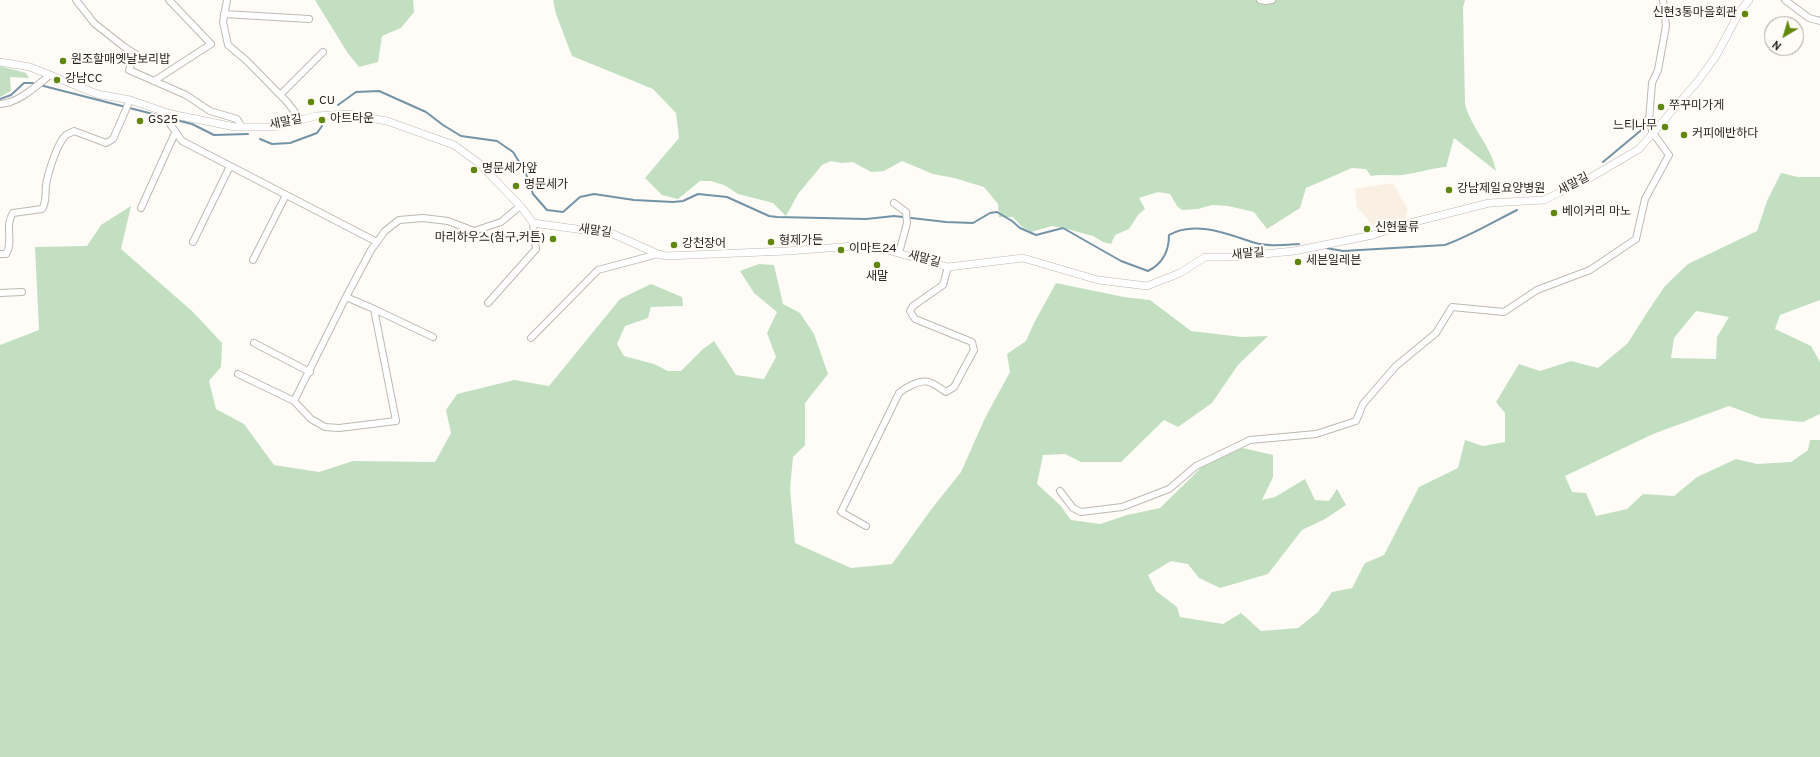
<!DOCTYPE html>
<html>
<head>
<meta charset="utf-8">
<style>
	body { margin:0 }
	#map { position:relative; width:1820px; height:757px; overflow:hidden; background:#fffbf6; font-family:Overpass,sans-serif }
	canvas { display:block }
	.north { position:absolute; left:1764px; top:16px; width:40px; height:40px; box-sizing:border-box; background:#fffbf6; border:1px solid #a9a6a2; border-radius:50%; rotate:218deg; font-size:11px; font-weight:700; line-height:16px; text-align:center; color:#272623 }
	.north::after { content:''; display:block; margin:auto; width:14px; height:18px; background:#5f860d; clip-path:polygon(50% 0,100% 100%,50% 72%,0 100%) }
</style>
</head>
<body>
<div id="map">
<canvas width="1820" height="757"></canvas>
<div class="north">N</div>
</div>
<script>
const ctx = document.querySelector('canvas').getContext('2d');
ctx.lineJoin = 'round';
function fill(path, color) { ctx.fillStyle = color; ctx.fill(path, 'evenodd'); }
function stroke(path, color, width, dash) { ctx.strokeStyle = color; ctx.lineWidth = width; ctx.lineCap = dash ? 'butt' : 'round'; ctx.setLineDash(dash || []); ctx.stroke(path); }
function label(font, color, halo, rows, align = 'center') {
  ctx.font = font + ' Overpass,"Noto Sans KR",sans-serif'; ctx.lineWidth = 4; ctx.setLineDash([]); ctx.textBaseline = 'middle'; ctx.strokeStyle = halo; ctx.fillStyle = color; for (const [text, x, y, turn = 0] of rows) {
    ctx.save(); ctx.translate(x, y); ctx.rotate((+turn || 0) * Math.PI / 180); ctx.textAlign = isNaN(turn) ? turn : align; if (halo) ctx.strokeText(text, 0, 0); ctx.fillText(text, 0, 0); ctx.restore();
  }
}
fill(new Path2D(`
	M1393 183 1408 210 1404 221 1374 227 1357 207 1355 189Z`), '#f9f0e3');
fill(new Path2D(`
	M315 0H413L414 12 401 28 382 36 378 62 359 67 347 52Z
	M553 0H1465L1463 7 1465 104C1471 128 1492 147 1496 171L1454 138 1446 167C1431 168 1418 173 1402 175 1392 176 1382 174 1371 176L1366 169 1352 168 1306 188 1300 208 1267 229 1254 212 1228 206 1212 205 1198 209 1182 210 1177 206 1170 194 1158 192 1139 198 1145 209 1138 215 1129 229 1115 235 1111 244 1103 242 1093 236 1067 229 1052 226 1031 232 1021 226 1013 217H999L998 204 984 187 954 178 933 174 902 161 884 171 871 172 853 162 842 163 831 161 822 165 798 194 786 216 773 203 738 194 724 185 710 181H700L678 199 662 195 645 178 679 138 676 113 653 89 572 56 556 14Z
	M0 66 26 73 29 78 10 77 11 91 0 97Z
	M1781 173 1798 177H1820V300L1780 315 1775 329 1811 346 1820 362V414L1803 422 1761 418 1729 406 1653 434 1565 476 1572 492 1586 493 1596 516 1627 509 1643 494 1674 496 1697 477 1736 459 1757 464 1791 462 1808 450 1810 440H1820V757H0V345L39 330 35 247 87 246 101 225 131 206 121 249 192 311 222 343 221 367 209 381 216 409 244 424 274 465 319 472 353 461 435 462 451 433 446 410 457 394 514 380 549 386 620 299 651 284 682 297 683 306 651 307 648 318 625 326 617 344 624 356 654 364 668 371H681L703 349 714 341 736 375 764 379 776 357 767 333 777 312 754 293 740 271 759 264 774 265 783 304 800 313 814 334 828 374 805 403V445L793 457 790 489 795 543 851 568 892 564 930 511 961 472 985 418 1010 372 1007 354 1026 341 1034 323 1056 283 1124 297 1150 300 1191 331 1242 337 1268 336 1238 365 1212 403 1178 427 1164 420 1121 462H1081L1065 454 1043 455 1037 484 1060 505 1071 520 1100 524 1127 515 1160 508 1206 463 1243 448 1273 455V477L1262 500 1275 497 1305 479 1315 500 1329 501 1337 489 1346 505 1325 519 1302 530 1268 574 1220 588 1199 578 1188 564 1171 561 1148 575 1156 591 1177 607 1180 617 1223 624 1241 613 1261 631 1298 628 1318 612 1332 592 1352 588 1365 563 1384 555 1419 487 1458 468 1465 440 1483 446 1505 442V413L1496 402 1519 364 1540 371 1571 361 1598 368 1628 343 1646 314 1665 286 1688 264 1757 231 1767 201ZM1696 311 1729 317 1717 337 1716 359 1671 358 1674 338Z`), '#c2e0c1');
stroke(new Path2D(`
	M0 99 11 95 24 83H32L192 124 214 135 248 134
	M338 105 356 92 379 91 426 112 443 125 461 136 497 141 513 152 525 171 533 194 547 210 563 212 580 197 594 194 634 200 673 202 683 201 698 194 727 197 769 216 777 217 866 219 894 216 946 222 973 223 990 213 997 212 1012 221 1020 228 1036 235 1063 228 1121 261 1148 271C1162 264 1169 251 1169 235 1194 220 1228 234 1252 242 1267 247 1284 245 1299 244
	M260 139 272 144 290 143 317 133 322 126
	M1603 162 1645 127
	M1326 248 1343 251 1445 245C1470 236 1493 222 1517 210`), '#7393a8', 2);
const minor = new Path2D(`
	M76 0 94 23 123 46 140 57 132 62 129 70 186 95 210 111 237 119 242 127
	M227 0 223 22 228 45 247 61 287 102 301 120
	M1260 0 1266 1 1272 0
	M1785 0 1809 18 1820 21
	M224 14 309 19
	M154 81 211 44 169 0
	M280 95 323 52
	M0 104C19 103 36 86 50 75
	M171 114 170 124 182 141 377 242
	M894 203 906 212 907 223 899 253
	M141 208 175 133
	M193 242 230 166
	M0 254H6C14 242 4 226 13 213L42 209C47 202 45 193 46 185 48 173 57 143 66 135 68 134 72 132 74 131L106 143 113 139 130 100
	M253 260 286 195
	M0 293 22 292
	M488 303 536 249 533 223
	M374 309 433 337
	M531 338 598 270 658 254
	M254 343 310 372
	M238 374 294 401 311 419 325 427 339 428 396 421 374 309 346 297
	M294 401 346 297 371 250 385 231 399 220 423 218 448 221 474 231 501 222 519 207
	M1060 491 1073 508 1081 512 1122 507 1169 489 1196 466 1250 440 1316 434 1356 421 1363 404 1396 366 1436 333 1452 307 1504 312 1537 290 1590 270 1636 239 1645 199 1669 155 1653 133 1649 121 1652 83 1658 70 1666 26 1663 0
	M866 526 841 512 899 393C905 388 920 379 929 382 935 384 941 389 946 392L954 387 974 350 972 342 915 319 910 311 913 306 943 285 948 267`);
const tertiary = new Path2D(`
	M0 62 30 67 97 94 130 100 171 114 235 127H274L316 116 348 114 387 121 454 145 480 164 523 209 533 223 613 234 658 254 666 256 787 251 869 245 948 267 1023 258 1098 280 1147 286 1180 273 1205 257H1234L1294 251 1373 235 1410 223 1489 203 1544 200 1588 179 1639 149 1698 81 1716 56 1740 11 1749 0`);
stroke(minor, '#bdb9b3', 8);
stroke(tertiary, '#bdb9b3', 8);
stroke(minor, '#fff', 6);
stroke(tertiary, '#fff', 7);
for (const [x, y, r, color] of [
	[1745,14,4,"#5f860d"],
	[63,61,4,"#5f860d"],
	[57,80,4,"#5f860d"],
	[311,102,4,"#5f860d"],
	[1661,107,4,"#5f860d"],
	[322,120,4,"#5f860d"],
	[140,121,4,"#5f860d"],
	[1665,127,4,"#5f860d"],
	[1684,135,4,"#5f860d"],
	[474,170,4,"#5f860d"],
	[516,186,4,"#5f860d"],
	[1449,190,4,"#5f860d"],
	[1554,213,4,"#5f860d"],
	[1367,229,4,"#5f860d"],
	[553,239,4,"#5f860d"],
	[771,242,4,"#5f860d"],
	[674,245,4,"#5f860d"],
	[841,250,4,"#5f860d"],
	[1298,262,4,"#5f860d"],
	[877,265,4,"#5f860d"]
]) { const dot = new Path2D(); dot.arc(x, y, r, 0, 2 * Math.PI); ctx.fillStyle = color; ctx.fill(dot); stroke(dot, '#fffbf6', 1.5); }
label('12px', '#272623', '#fffbf6', [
	["신현3통마을회관",1737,14,"right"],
	["원조할매옛날보리밥",71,61],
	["강남CC",65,80],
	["CU",319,102],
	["쭈꾸미가게",1669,107],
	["아트타운",330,120],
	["GS25",148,121],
	["느티나무",1657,127,"right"],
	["커피에반하다",1692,135],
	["명문세가앞",482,170],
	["명문세가",524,186],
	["강남제일요양병원",1457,190],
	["베이커리 마노",1562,213],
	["신현물류",1375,229],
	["마리하우스(침구,커튼)",545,239,"right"],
	["형제가든",779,242],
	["강천장어",682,245],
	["이마트24",849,250],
	["세븐일레븐",1306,262],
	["새말",877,278,"center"]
], 'left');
label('12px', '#272623', '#fffbf6', [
	["새말길",286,123,-11],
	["새말길",1574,185,-27],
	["새말길",595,232,8],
	["새말길",1248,255,-5],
	["새말길",924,260,15]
]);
</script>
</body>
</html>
